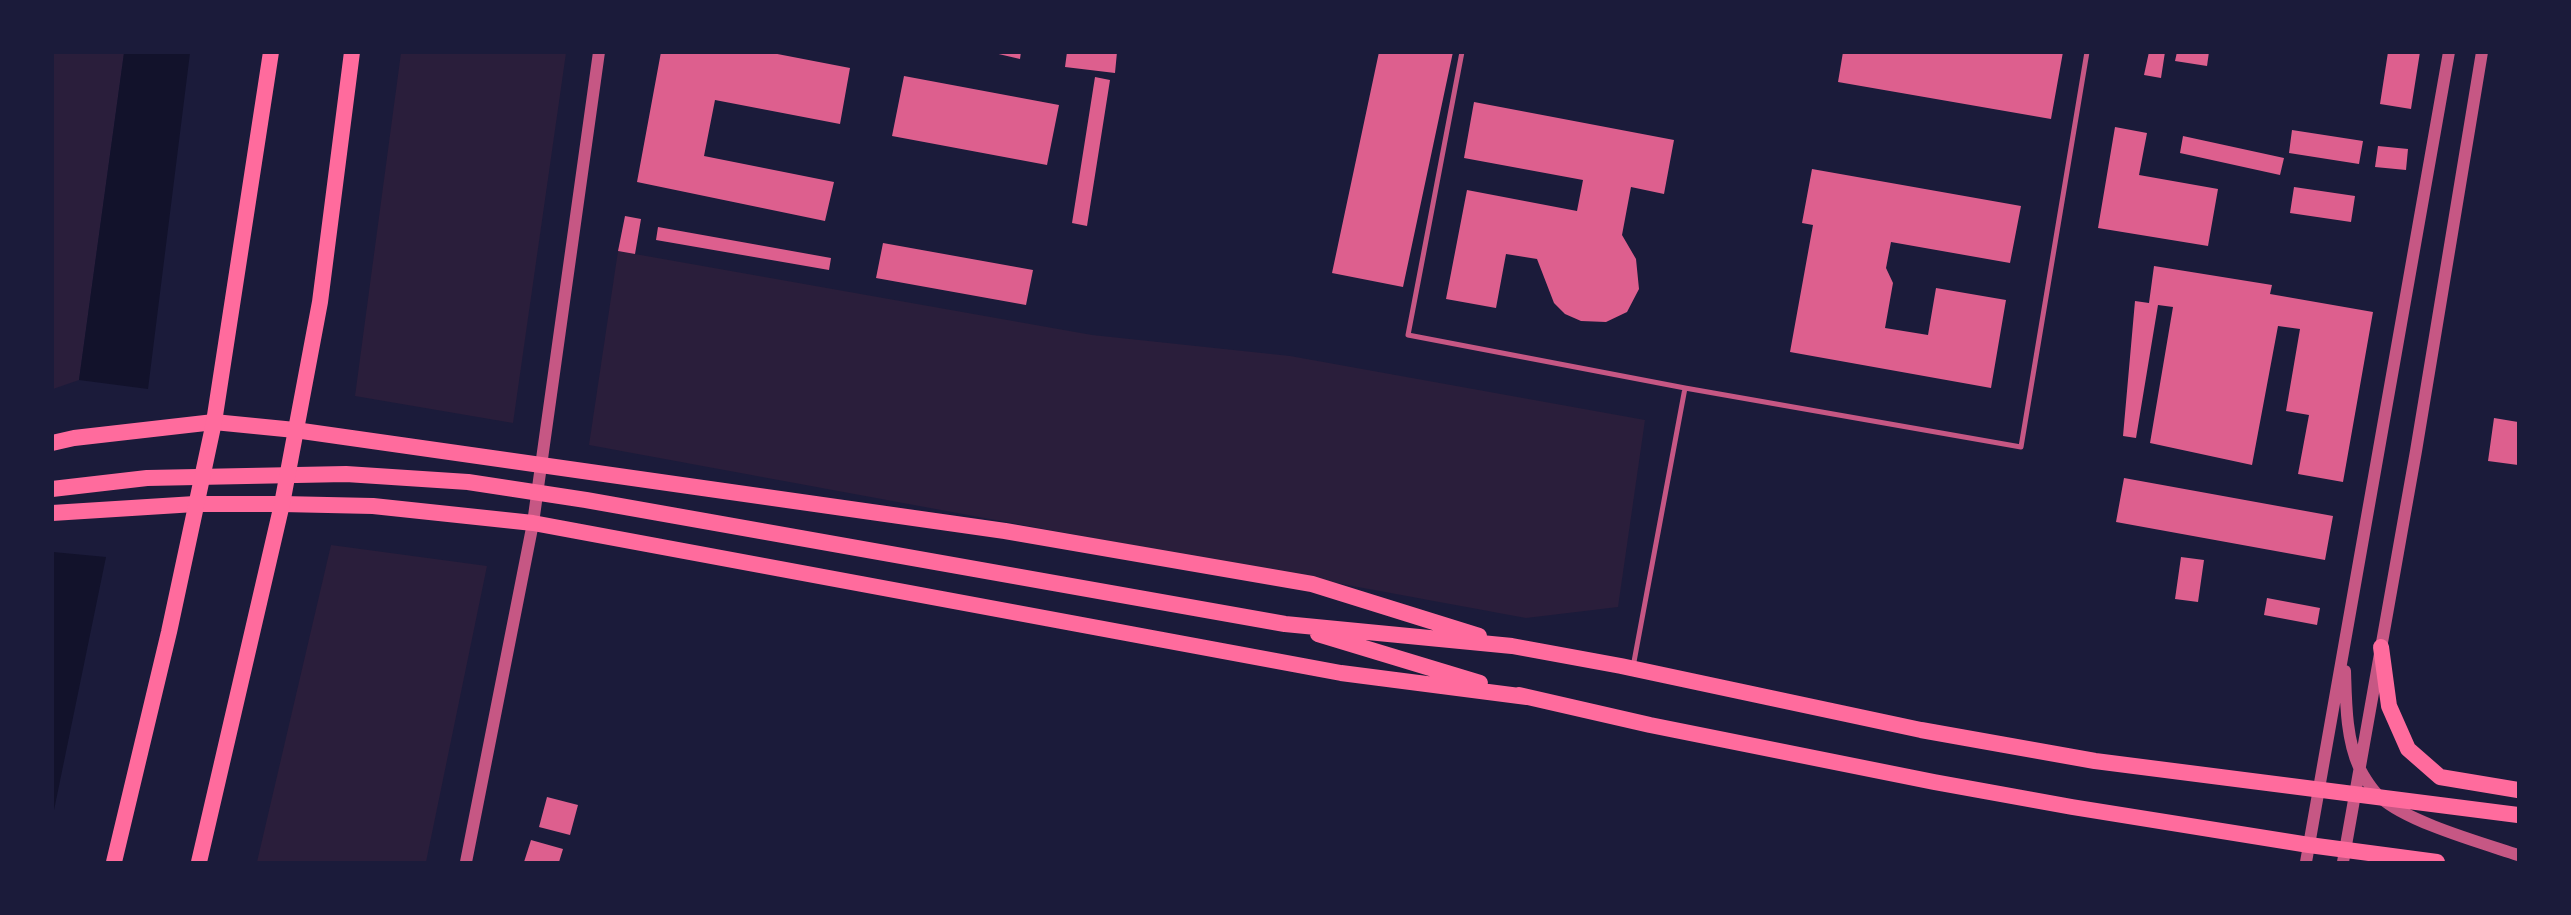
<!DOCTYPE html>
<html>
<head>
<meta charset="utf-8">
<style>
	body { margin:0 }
	#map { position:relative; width:2571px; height:915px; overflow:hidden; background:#1b1b3a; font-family:"PT Sans Narrow",sans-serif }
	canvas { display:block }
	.frame { position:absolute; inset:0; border:54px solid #1b1b3a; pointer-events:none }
</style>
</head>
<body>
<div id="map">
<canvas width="2571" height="915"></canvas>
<div class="frame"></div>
</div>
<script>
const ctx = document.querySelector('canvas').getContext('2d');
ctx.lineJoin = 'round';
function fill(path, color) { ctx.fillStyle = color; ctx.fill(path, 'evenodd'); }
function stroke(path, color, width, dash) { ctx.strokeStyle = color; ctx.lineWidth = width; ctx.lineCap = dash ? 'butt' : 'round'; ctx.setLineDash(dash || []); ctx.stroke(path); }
fill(new Path2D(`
	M52 53H124L79 380 53 389Z
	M401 53H566L513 423 355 396Z
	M618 251 1092 335 1290 356 1645 420 1618 607 1526 618 589 445Z
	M331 545 487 566 426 862H257Z`), '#2a1e3b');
fill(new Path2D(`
	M124 53H190L148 389 79 380Z
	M53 552 106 557 53 815 52 553Z`), '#12122b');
fill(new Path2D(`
	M661 52H767L850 68 840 124 715 100 704 156 834 182 825 221 637 182Z
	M990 52H1021L1020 59Z
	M1067 52H1117L1115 73 1065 67Z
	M1379 52H1453L1403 287 1332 273Z
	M1843 52H2063L2051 119 1838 82Z
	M2149 52H2165L2161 78 2144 75Z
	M2177 52H2209L2207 66 2175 61Z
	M2388 52H2420L2411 109 2380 104Z
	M904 76 1059 105 1047 165 892 136Z
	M1095 77 1110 80 1087 226 1072 223Z
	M1474 102 1674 140 1664 194 1631 187 1622 235 1636 259 1639 289 1627 312 1606 322 1581 321 1565 314 1554 303 1537 259 1506 254 1496 308 1446 299 1467 190 1577 211 1583 180 1464 158Z
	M2115 127 2147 133 2139 175 2218 189 2208 246 2098 228Z
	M2292 130 2363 141 2359 164 2289 153Z
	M2183 136 2284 158 2280 175 2180 153Z
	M2378 146 2408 149 2406 170 2375 167Z
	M1812 169 2021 206 2010 263 1891 242 1886 268 1893 283 1885 328 1928 335 1936 288 2006 300 1991 388 1790 352 1813 225 1802 223Z
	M2294 187 2355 196 2351 222 2290 213Z
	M625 216 641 219 635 254 618 251Z
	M658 227 831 258 829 270 656 240Z
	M883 243 1033 270 1026 305 876 278Z
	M2154 266 2272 285 2270 294 2373 312 2343 482 2298 474 2309 415 2286 411 2300 329 2278 326 2252 465 2150 443 2173 307 2158 305 2136 438 2123 436 2135 301 2149 303Z
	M2494 418 2518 422V465L2488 461Z
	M2124 478 2333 516 2325 560 2116 522Z
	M2181 557 2204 560 2198 602 2175 599Z
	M2267 598 2320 608 2317 625 2264 615Z
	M547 797 578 805 570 835 539 827Z
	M531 840 563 849 559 862H524Z`), '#dd5f8e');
stroke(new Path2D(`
	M1462 52 1408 335 1685 388 2021 447 2087 52
	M1633 667 1685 388`), '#c65784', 5);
stroke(new Path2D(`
	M2345 671C2346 702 2346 738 2359 767 2363 776 2373 791 2380 797 2407 822 2482 843 2518 855
	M466 862 533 523 599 52
	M2306 862 2449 52
	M2343 862 2416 451 2482 52`), '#c65784', 12);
stroke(new Path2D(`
	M52 443 74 438 214 422 295 430 1005 531 1312 584 1479 636
	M52 489 147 478 346 474 468 482 586 500 1285 624 1512 646 1621 666 1921 730 2095 761 2518 815
	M52 513 195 504H282L373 506 533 523 1341 673 1527 697
	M1318 634 1480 683
	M2381 647 2389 706 2408 749 2440 777 2518 790
	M1519 695 1650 725 1934 782 2072 807 2309 845 2437 862`), '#ff6b9d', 16);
stroke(new Path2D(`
	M114 862 169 632 214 422 271 52
	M199 862 282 504 320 302 352 52`), '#ff6b9d', 16);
</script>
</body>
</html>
